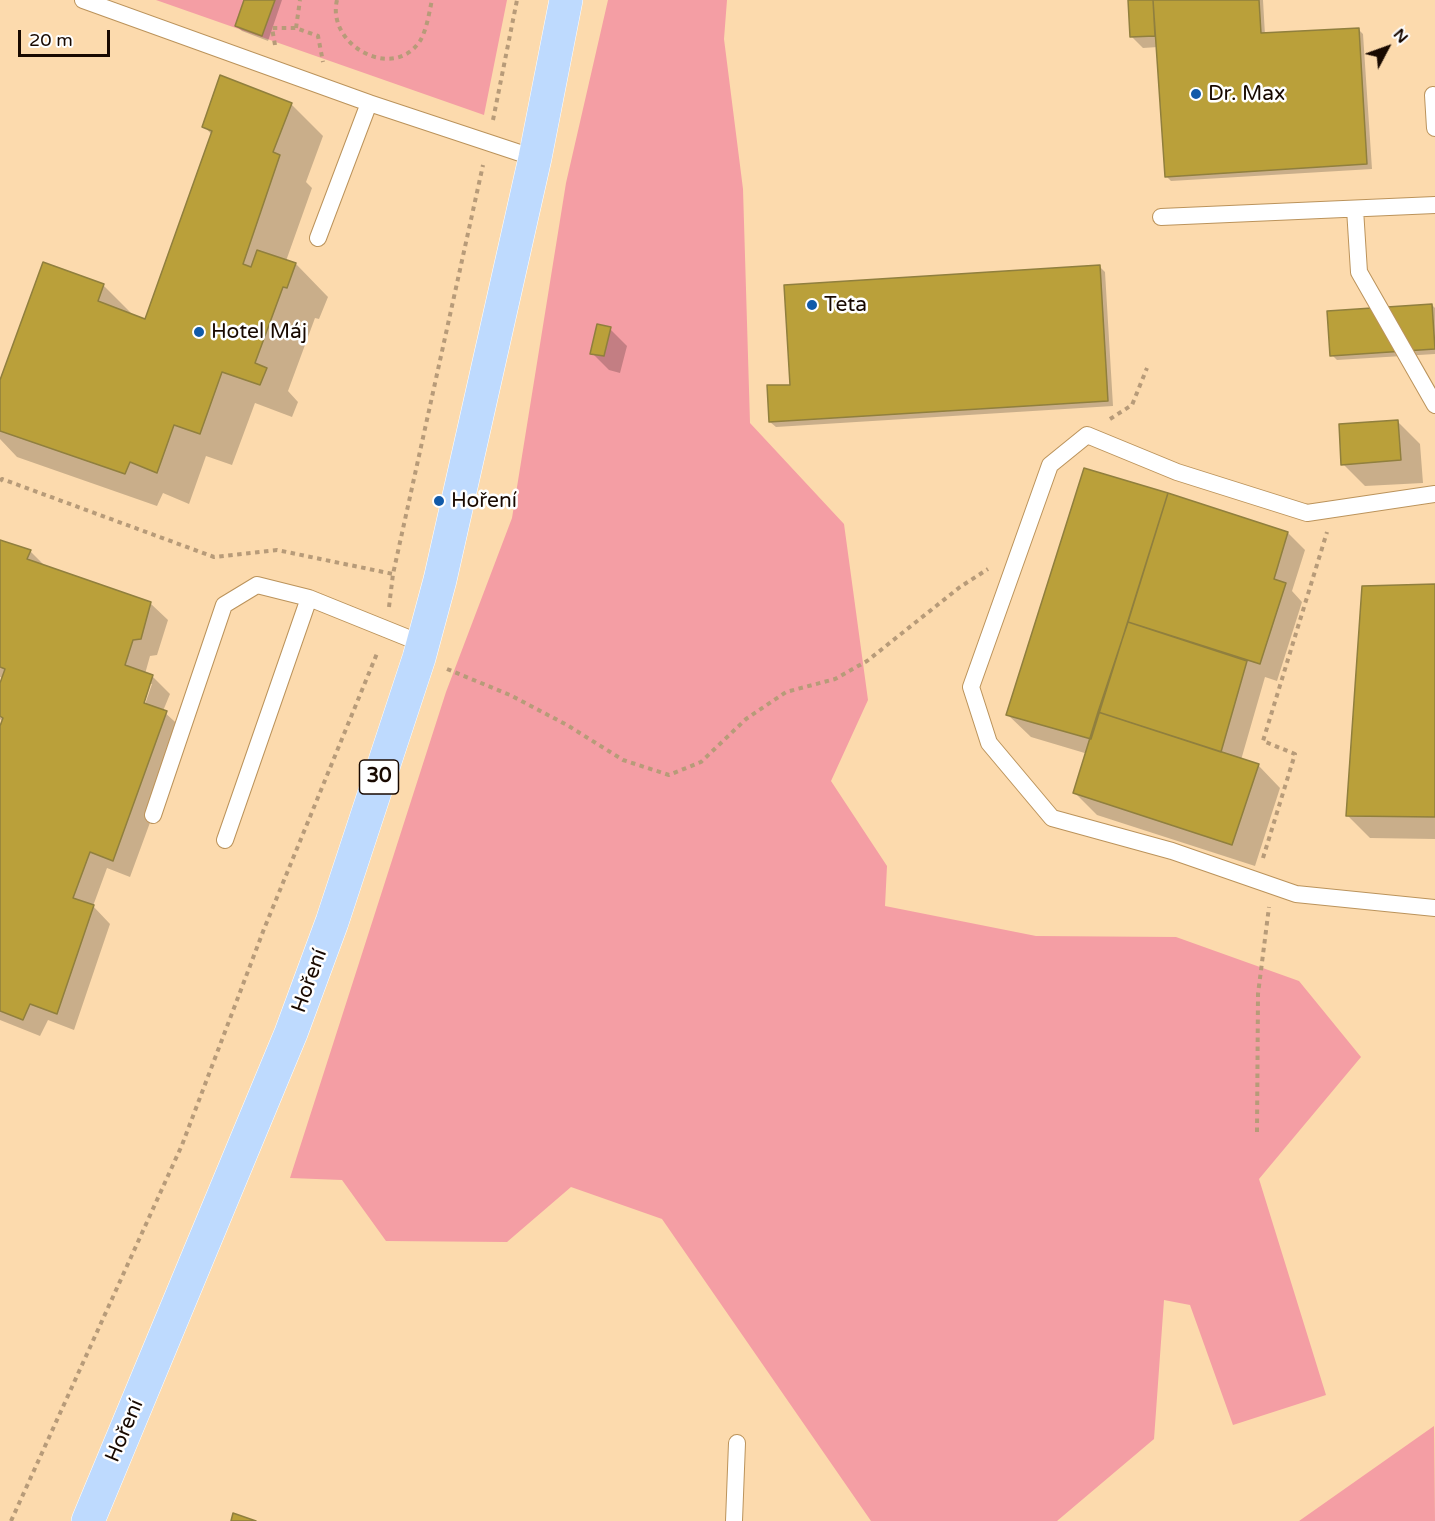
<!DOCTYPE html>
<html>
<head>
<meta charset="utf-8">
<style>
	body { margin:0 }
	#map { position:relative; width:1435px; height:1521px; overflow:hidden; background:#fcdaad; font-family:"Varela Round",sans-serif }
	canvas { display:block }
	.north { position:absolute; left:1357px; top:18px; width:60px; height:60px; -webkit-text-stroke:4px #fff; paint-order:stroke; rotate:49deg; font-size:16px; font-weight:700; line-height:24px; text-align:center; color:#180900 }
	.north::after { content:''; display:block; margin:auto; width:21px; height:27px; background:#180900; clip-path:polygon(50% 0,100% 100%,50% 72%,0 100%) }
	.scale { position:absolute; left:18px; top:30px; width:92px; height:27px; box-sizing:border-box; border:3px solid #180900; border-top:0; padding-left:8px; font-size:18px; line-height:21px; white-space:nowrap; color:#180900; -webkit-text-stroke:4px #fff; paint-order:stroke }
</style>
</head>
<body>
<div id="map">
<canvas width="1435" height="1521"></canvas>
<div class="north">N</div>
<div class="scale">20 m</div>
</div>
<script>
const ctx = document.querySelector('canvas').getContext('2d');
ctx.lineJoin = 'round';
function fill(path, color) { ctx.fillStyle = color; ctx.fill(path, 'evenodd'); }
function stroke(path, color, width, dash) { ctx.strokeStyle = color; ctx.lineWidth = width; ctx.lineCap = dash ? 'butt' : 'round'; ctx.setLineDash(dash || []); ctx.stroke(path); }
function label(font, color, halo, rows, align = 'center') {
  ctx.font = font + ' "Varela Round",sans-serif'; ctx.lineWidth = 5; ctx.setLineDash([]); ctx.textBaseline = 'middle'; ctx.strokeStyle = halo; ctx.fillStyle = color; for (const [text, x, y, turn = 0] of rows) {
    ctx.save(); ctx.translate(x, y); ctx.rotate((+turn || 0) * Math.PI / 180); ctx.textAlign = isNaN(turn) ? turn : align; if (halo) ctx.strokeText(text, 0, 0); ctx.fillText(text, 0, 0); ctx.restore();
  }
}
fill(new Path2D(`
	M156 0H507L484 115Z
	M608 0H727L724 39 743 189 750 423 844 524 868 700 831 781 887 866 885 906 1036 936 1176 937 1299 981 1361 1057 1259 1179 1326 1395 1233 1425 1190 1305 1164 1300 1154 1439 1057 1521H871L662 1219 571 1187 507 1242 386 1241 342 1180 290 1178 446 692 512 518 566 183Z
	M1434 1426 1435 1521H1299Z`), '#f49ea4');
fill(new Path2D(`
	M246 0H282L268 41 242 31 236 26Z
	M1130 0H1263L1265 35 1358 29 1363 34 1372 169 1171 181 1166 176 1158 47 1143 48 1132 37Z
	M291 104 323 136 306 182 312 188 286 261 296 264 328 297 319 319 315 318 288 391 298 402 292 417 255 403 232 465 206 456 189 504 163 493 157 506 17 457 0 439V384L103 285 135 317 146 321 212 135 204 126Z
	M1100 267 1105 272 1113 406 776 427 770 422 792 386Z
	M1432 305 1435 308V354L1337 360 1332 355Z
	M610 329 627 346 620 373 609 370 592 353Z
	M1398 422 1420 444 1423 483 1365 486 1343 464Z
	M1085 470 1288 533 1305 550 1292 591 1302 602 1277 681 1265 677 1241 760 1258 765 1280 788 1255 866 1097 815 1075 793 1088 754 1031 737 1008 715Z
	M0 541 30 551 47 568 150 603 168 620 157 655 150 656 145 674 153 677 170 694 163 711 184 730 130 877 107 868 93 906 110 924 74 1030 48 1020 40 1036 0 1020V731L3 722 0 719V688L3 678 0 677ZM149 684H152L143 710 140 709Z
	M1435 586V839L1370 838 1347 815Z`), '#0003');
const building = new Path2D(`
	M244 0H275L262 36 235 26Z
	M1128 0H1153L1155 36 1130 37Z
	M1153 0H1259L1261 33 1359 28 1367 164 1165 177Z
	M220 75 292 103 273 152 280 155 243 264 251 267 257 250 296 263 287 288 283 287 255 363 267 368 260 385 222 372 200 434 174 425 157 473 130 462 125 474 0 431V380L43 262 104 284 98 301 145 319 212 131 202 127Z
	M1100 265 1108 401 769 422 767 385H790L784 285Z
	M1432 304 1435 349 1330 356 1327 311Z
	M597 324 611 327 604 356 590 354Z
	M1398 420 1401 460 1341 465 1339 424Z
	M1084 468 1168 493 1091 739 1006 715Z
	M1168 493 1288 532 1274 579 1286 583 1260 664 1128 622Z
	M0 540 31 550 27 559 151 602 141 639 133 640 125 665 153 675 144 703 167 711 113 861 90 852 73 898 94 905 57 1014 30 1004 23 1020 0 1011V726L3 718 0 716V683L5 669 0 667Z
	M1435 584V817L1346 816 1362 586Z
	M1128 622 1247 661 1221 752 1098 712Z
	M1098 712 1259 764 1232 845 1073 793Z
	M233 1513 256 1521H231Z`);
fill(building, '#baa03a');
stroke(building, '#907f3e', 1.5);
const lane = new Path2D(`
	M83 0 369 103 535 158
	M1433 95 1435 128
	M1355 209 1359 272 1435 405
	M1161 217 1435 205
	M318 238 369 103
	M1435 494 1307 513 1177 472 1087 435 1050 465 971 687 989 743 1052 818 1172 851 1296 894 1435 908
	M153 815 224 605 257 585 309 598 423 644
	M225 840 309 598
	M734 1521 737 1443`);
const primary = new Path2D(`
	M88 1521 291 1033 332 922 419 658 440 580 535 158 566 0`);
stroke(lane, '#bb935b', 18);
stroke(primary, '#fff', 34);
stroke(new Path2D(`
	M337 0C326 45 393 82 420 41 427 29 429 13 432 0
	M296 28 300 0
	M275 45 272 28H296L318 36 323 62
	M493 120 517 0
	M1110 419 1132 405 1147 368
	M0 481 2 479 214 557 277 550 393 574
	M389 607 393 574 483 165
	M447 669 510 695 567 725 623 760 669 775 701 762 746 719 786 692 835 679 867 661 960 587 988 569
	M1263 858 1295 754 1263 741 1327 532
	M1257 1132 1258 994 1269 907
	M11 1521 182 1145 264 929 378 651`), '#b79b79', 4, [4.5, 4.5]);
stroke(lane, '#fff', 16);
stroke(primary, '#bedafe', 33);
for (const [x, y, r, color] of [
	[1196,94,6,"#115aa9"],
	[812,305,6,"#115aa9"],
	[199,332,6,"#115aa9"],
	[439,501,6,"#115aa9"]
]) { const dot = new Path2D(); dot.arc(x, y, r, 0, 2 * Math.PI); ctx.fillStyle = color; ctx.fill(dot); stroke(dot, '#fff', 2); }
for (const [x, y, w] of [
	[379,777,39]
]) { const box = new Path2D(); box.roundRect(x - w / 2, y - 17, w, 34, 4.5); ctx.fillStyle = '#fff'; ctx.fill(box); stroke(box, '#180900', 1.5); }
label('bold 20px', '#180900', null, [
	["30",379,777]
]);
label('21px', '#180900', '#fff', [
	["Dr. Max",1208,94],
	["Teta",824,305],
	["Hotel Máj",211,332],
	["Hoření",451,501]
], 'left');
label('21px', '#180900', '#fff', [
	["Hoření",310,981,-70],
	["Hoření",125,1431,-67]
]);
</script>
</body>
</html>
